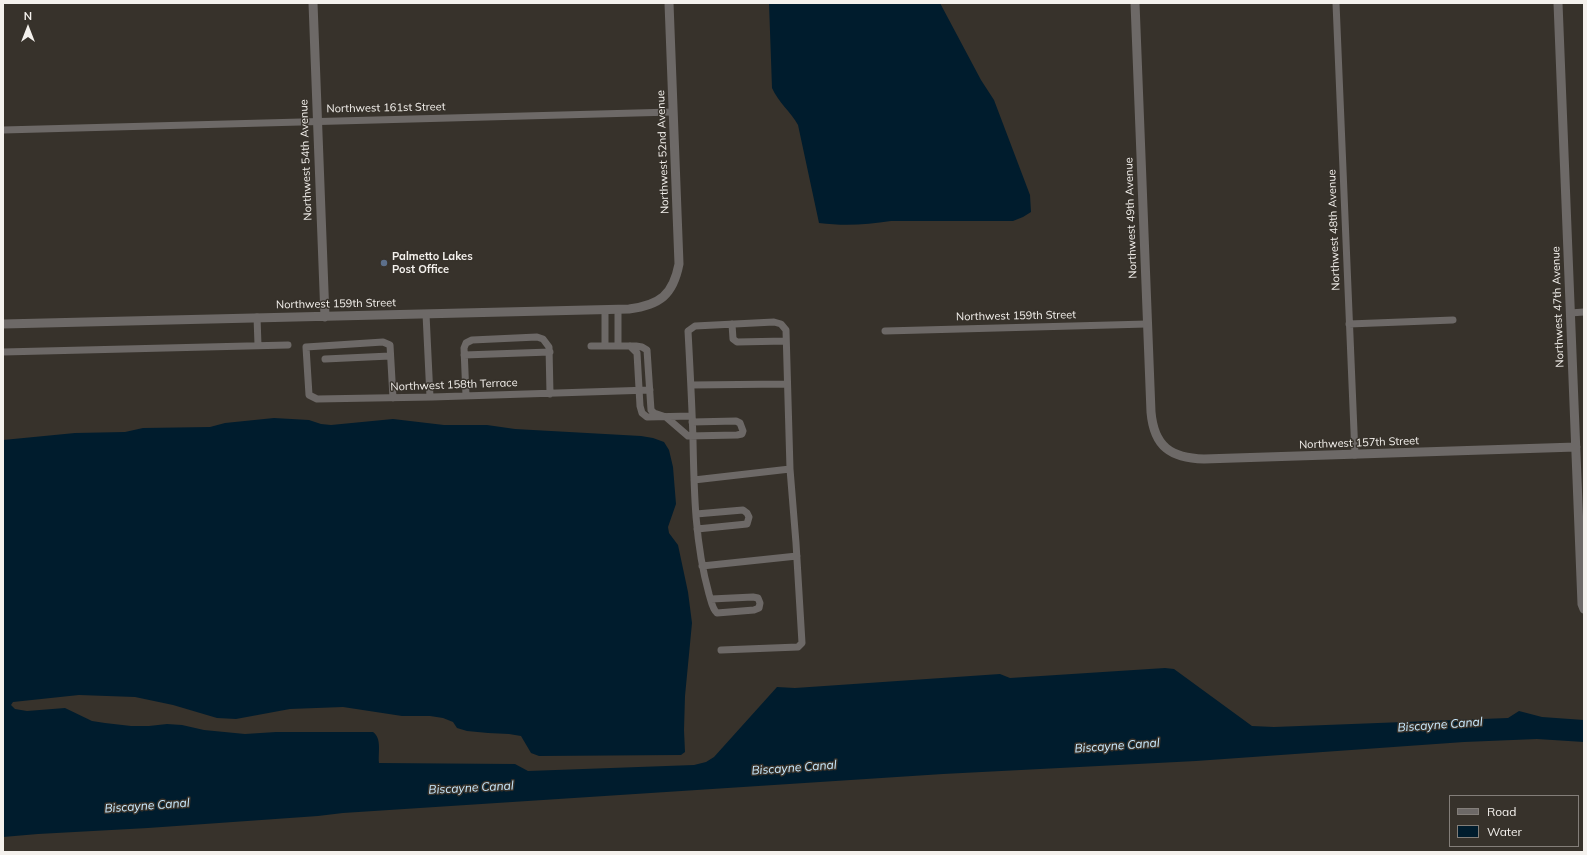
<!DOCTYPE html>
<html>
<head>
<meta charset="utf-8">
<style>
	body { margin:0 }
	#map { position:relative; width:1587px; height:855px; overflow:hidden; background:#37322b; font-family:Mulish,sans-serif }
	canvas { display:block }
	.frame { position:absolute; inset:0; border:4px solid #f4f1ed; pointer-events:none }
	.legend { position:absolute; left:1449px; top:795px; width:130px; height:52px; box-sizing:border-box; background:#37322b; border:1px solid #837e79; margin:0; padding:5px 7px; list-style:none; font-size:12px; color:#f4f1ed }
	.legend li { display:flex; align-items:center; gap:8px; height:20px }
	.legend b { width:20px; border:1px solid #837e79 }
	.north { position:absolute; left:8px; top:8px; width:40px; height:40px; -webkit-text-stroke:3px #37322b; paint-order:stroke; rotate:0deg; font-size:11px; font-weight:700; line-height:16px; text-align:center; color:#f4f1ed }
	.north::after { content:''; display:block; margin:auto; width:14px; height:18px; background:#f4f1ed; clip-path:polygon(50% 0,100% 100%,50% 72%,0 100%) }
</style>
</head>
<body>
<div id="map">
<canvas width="1587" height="855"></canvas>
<div class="frame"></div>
<ul class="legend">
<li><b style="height:5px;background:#6d6967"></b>Road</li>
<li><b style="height:11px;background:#001c2d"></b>Water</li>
</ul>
<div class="north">N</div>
</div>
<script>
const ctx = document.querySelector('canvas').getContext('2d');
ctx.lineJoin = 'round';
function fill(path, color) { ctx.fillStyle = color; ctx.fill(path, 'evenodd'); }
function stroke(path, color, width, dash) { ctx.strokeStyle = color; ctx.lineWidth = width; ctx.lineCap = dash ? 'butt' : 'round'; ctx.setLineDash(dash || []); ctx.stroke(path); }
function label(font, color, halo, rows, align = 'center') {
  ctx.font = font + ' Mulish,sans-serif'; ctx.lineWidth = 3; ctx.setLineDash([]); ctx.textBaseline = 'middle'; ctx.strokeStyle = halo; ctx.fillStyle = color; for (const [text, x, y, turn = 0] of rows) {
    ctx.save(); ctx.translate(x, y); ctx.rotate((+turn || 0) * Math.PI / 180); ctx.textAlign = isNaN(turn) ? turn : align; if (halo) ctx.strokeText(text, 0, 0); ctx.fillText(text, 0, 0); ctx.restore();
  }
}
fill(new Path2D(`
	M769 3H940L981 80 994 100 1030 195 1031 212 1023 217 1013 221H891C866 225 843 226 819 223L798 125C791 112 778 102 772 88Z
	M274 418 309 420 321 424 331 425 393 419 444 425H487L515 429 641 436 653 438 664 442 669 450 673 467 676 504 668 527 669 533 678 545 688 592 692 623 685 696 684 730 685 752 681 755 539 756 531 753 521 736 509 734 488 733 467 731 457 728 453 722 443 718 430 716H402L343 707 290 709 236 719 217 718 173 705 135 697 79 695 13 702 11 705 15 709 27 711 65 708 92 721 105 723 131 726H149L167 724 182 725 204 730 245 734 276 732H373C382 738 378 753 379 763L515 764 528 771 694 765 706 762 714 757 777 687 795 688 1000 674 1010 678 1165 668 1174 669 1252 726 1274 727 1508 718 1519 711 1542 717 1584 720V742L1537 739 1464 742 1196 761 943 774 343 813 318 816 148 828 38 834 3 837V440L75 433 125 432 143 428 210 427 225 423Z`), '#001c2d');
stroke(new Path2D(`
	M1336 3 1355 455
	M3 130 673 112
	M605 310V346
	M618 310V346
	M1570 313 1584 312
	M426 314 430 397
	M257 317 258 345
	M732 324 733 339 737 342 786 341
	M1349 324 1453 320
	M885 331 1147 324
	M591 346H636L642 347 647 350 651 410 654 413 666 417 688 436 737 435 742 434 743 431 740 423 736 421 692 422
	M630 346 637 353 640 406 642 413 647 417 692 416
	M3 352 288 345
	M464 355 550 352
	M325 359 390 356
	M691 385 786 384
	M466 396 464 348 466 343 472 340 537 337 543 339 549 347 550 394
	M393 398 390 345 383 342 306 347 309 395 317 399 432 397 650 390
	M694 480 790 469
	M696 514 743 510 747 513 749 517 747 524 697 529
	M702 566 797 556
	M711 599 753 597 758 598 760 603 759 608 754 610 717 613C712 609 711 600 709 594 695 544 694 492 693 440 692 404 690 368 688 331L695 326 774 322 781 324 786 330 790 469 796 543 802 643 798 647 721 650`), '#6d6967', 7);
stroke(new Path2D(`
	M313 3 325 317
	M1135 3 1151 412C1154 447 1171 458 1204 459L1576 447
	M1558 3 1582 604 1584 609
	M3 324 629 309C660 305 673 295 679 264L669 3`), '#6d6967', 9);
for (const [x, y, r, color] of [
	[384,263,4,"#5c6f8a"]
]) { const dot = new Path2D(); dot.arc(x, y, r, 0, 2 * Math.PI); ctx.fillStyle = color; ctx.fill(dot); stroke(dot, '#37322b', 1.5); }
label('11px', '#f4f1ed', '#37322b', [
	["Northwest 161st Street",386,108,-1],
	["Northwest 52nd Avenue",663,152,-92],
	["Northwest 54th Avenue",306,160,-92],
	["Northwest 49th Avenue",1131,218,-92],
	["Northwest 48th Avenue",1334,230,-92],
	["Northwest 159th Street",336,304,-1],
	["Northwest 47th Avenue",1558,307,-92],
	["Northwest 159th Street",1016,316,-1],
	["Northwest 158th Terrace",454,385,-2],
	["Northwest 157th Street",1359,443,-2]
]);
label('bold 11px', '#f4f1ed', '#37322b', [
	["Palmetto Lakes",392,257],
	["Post Office",392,270]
], 'left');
label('italic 12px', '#c9eaff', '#37322b', [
	["Biscayne Canal",1440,725,-4],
	["Biscayne Canal",1117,746,-4],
	["Biscayne Canal",794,768,-4],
	["Biscayne Canal",471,788,-3],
	["Biscayne Canal",147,806,-4]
]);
</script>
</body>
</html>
